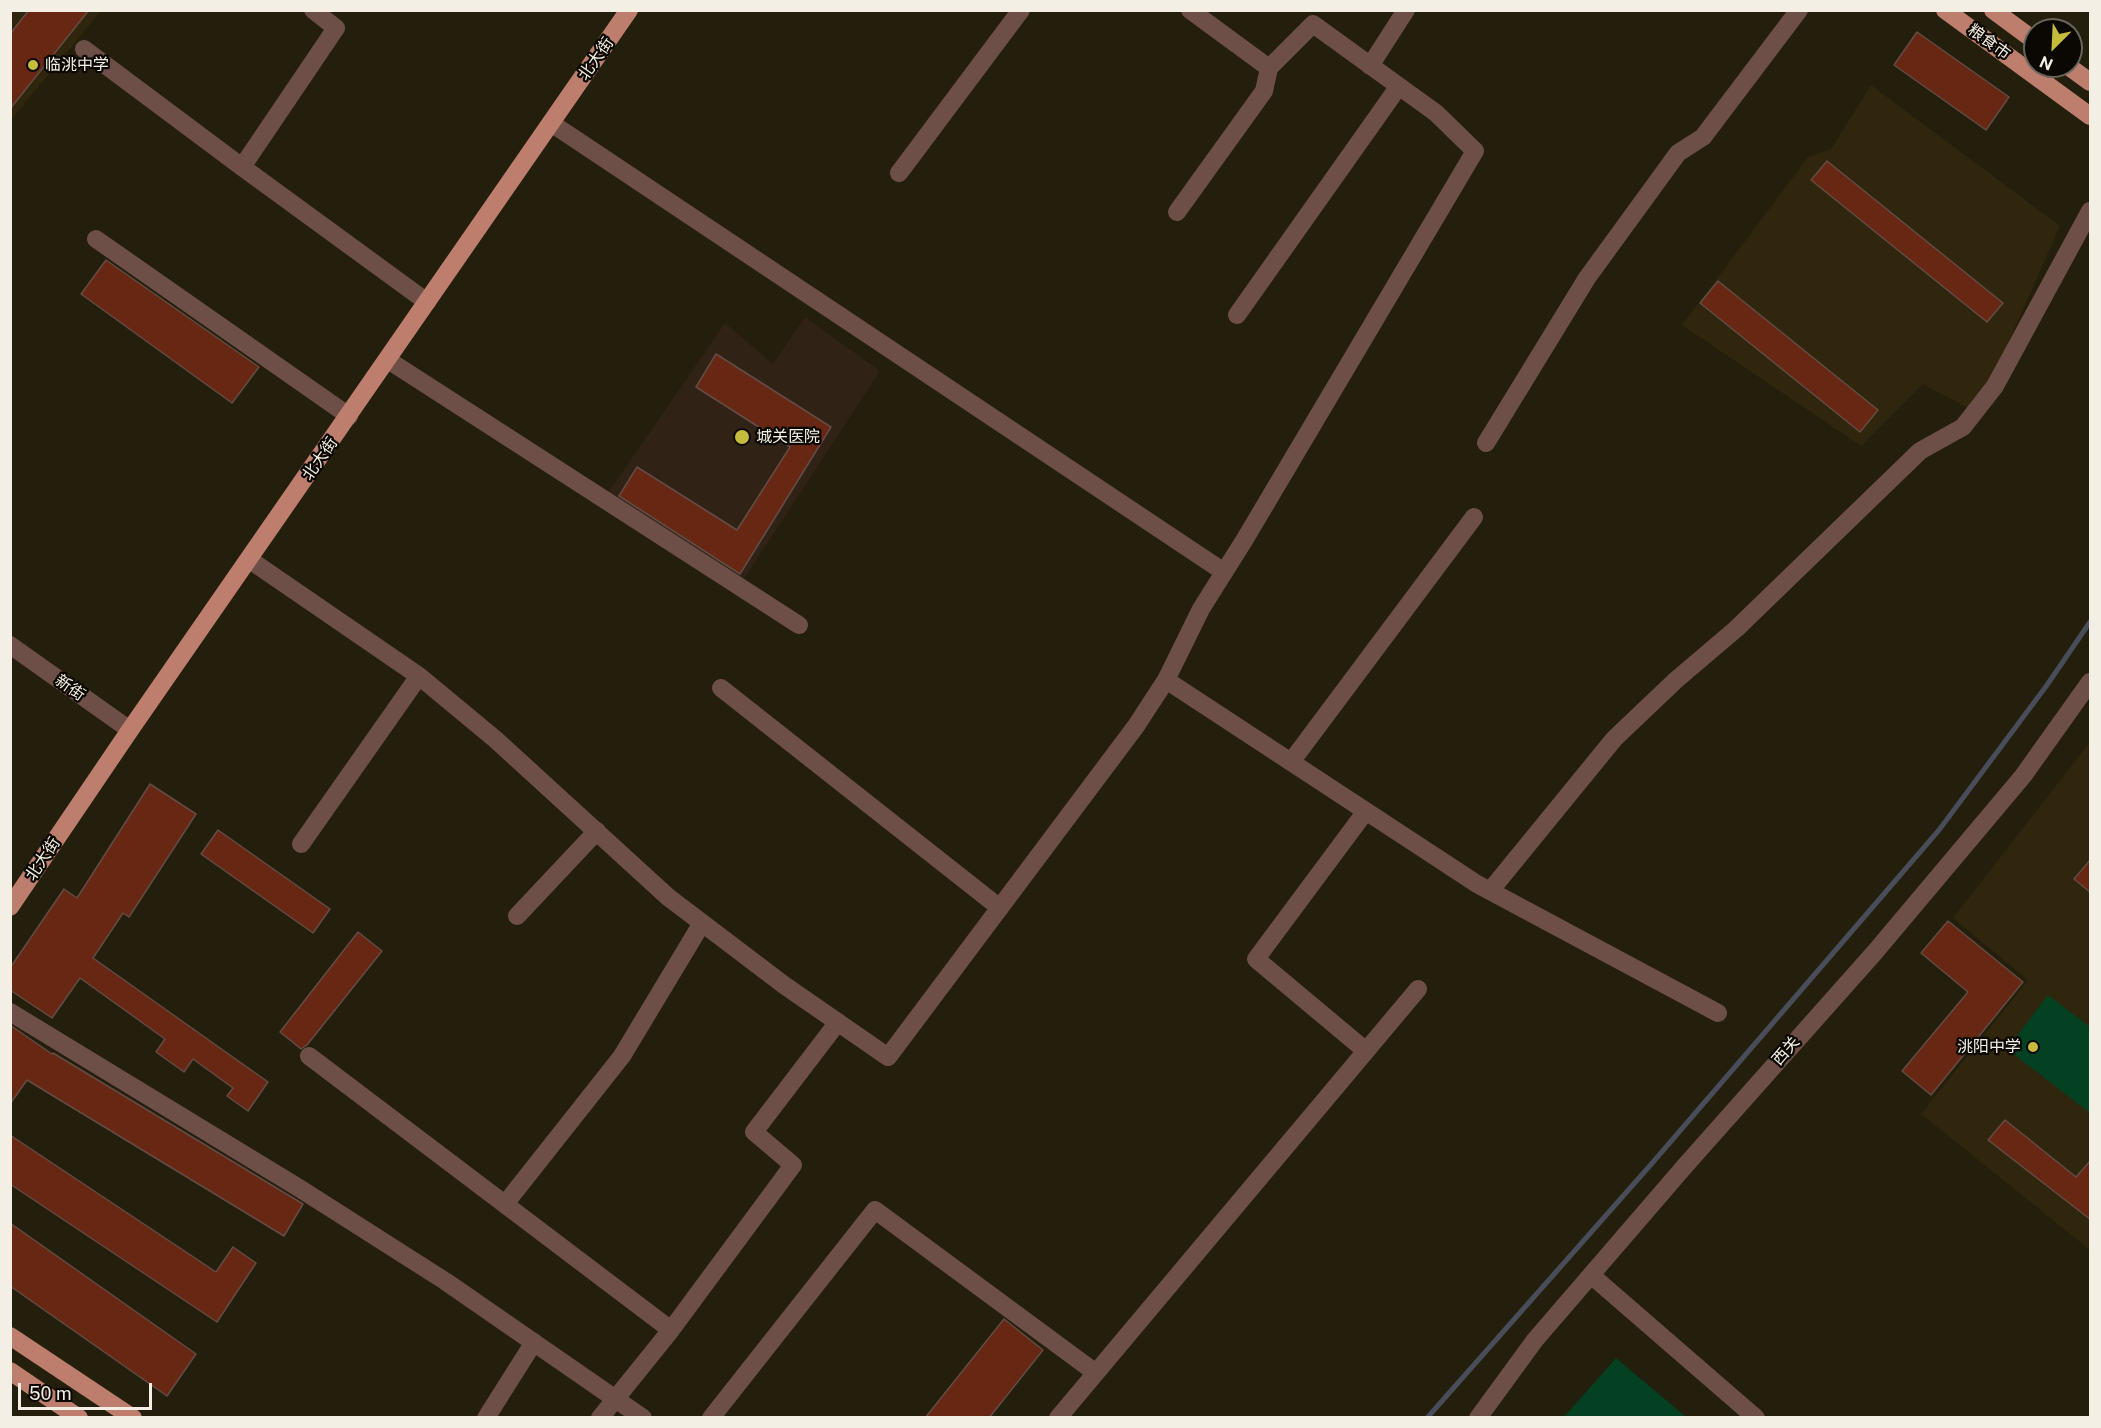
<!DOCTYPE html>
<html>
<head>
<meta charset="utf-8">
<style>
	body { margin:0 }
	#map { position:relative; width:2101px; height:1428px; overflow:hidden; background:#241e0c; font-family:"Public Sans",sans-serif }
	canvas { display:block }
	.frame { position:absolute; inset:0; border:12px solid #f3efe4; pointer-events:none }
	.north { position:absolute; left:2023px; top:18px; width:60px; height:60px; box-sizing:border-box; background:#0b0803; border:2px solid #68645d; border-radius:50%; rotate:204deg; font-size:16px; font-weight:700; line-height:24px; text-align:center; color:#f3efe4 }
	.north::after { content:''; display:block; margin:auto; width:21px; height:27px; background:#c5bc3d; clip-path:polygon(50% 0,100% 100%,50% 72%,0 100%) }
	.scale { position:absolute; left:18px; top:1383px; width:134px; height:27px; box-sizing:border-box; border:3px solid #f3efe4; border-top:0; padding-left:8px; font-size:18px; line-height:21px; white-space:nowrap; color:#f3efe4; -webkit-text-stroke:4px #0b0803; paint-order:stroke }
</style>
</head>
<body>
<div id="map">
<canvas width="2101" height="1428"></canvas>
<div class="frame"></div>
<div class="north">N</div>
<div class="scale">50 m</div>
</div>
<script>
const ctx = document.querySelector('canvas').getContext('2d');
ctx.lineJoin = 'round';
function fill(path, color) { ctx.fillStyle = color; ctx.fill(path, 'evenodd'); }
function stroke(path, color, width, dash) { ctx.strokeStyle = color; ctx.lineWidth = width; ctx.lineCap = dash ? 'butt' : 'round'; ctx.setLineDash(dash || []); ctx.stroke(path); }
function label(font, color, halo, rows, align = 'center') {
  ctx.font = font + ' "Public Sans","Noto Sans SC",sans-serif'; ctx.lineWidth = 4.5; ctx.setLineDash([]); ctx.textBaseline = 'middle'; ctx.strokeStyle = halo; ctx.fillStyle = color; for (const [text, x, y, turn = 0] of rows) {
    ctx.save(); ctx.translate(x, y); ctx.rotate((+turn || 0) * Math.PI / 180); ctx.textAlign = isNaN(turn) ? turn : align; if (halo) ctx.strokeText(text, 0, 0); ctx.fillText(text, 0, 0); ctx.restore();
  }
}
fill(new Path2D(`
	M11 11H101L11 120Z
	M1871 85 2060 226 2005 350 1972 410 1923 384 1861 446 1682 325 1808 157 1831 149Z
	M2090 742V1250L1921 1114 2028 980 1953 918Z`), '#2f260d');
fill(new Path2D(`
	M805 317 880 371 736 591 601 503 725 323 773 364Z`), '#312216');
fill(new Path2D(`
	M2048 995 2090 1027V1113L2007 1049Z
	M1616 1358 1686 1417H1564Z`), '#034122');
stroke(new Path2D(`
	M1427 1418 1654 1161 1939 830 2047 685 2090 622`), '#494c59', 5);
const building = new Path2D(`
	M29 10H89L10 109V34Z
	M1917 32 2009 97 1986 130 1894 65Z
	M1827 161 2003 303 1987 322 1811 180Z
	M106 260 259 367 232 403 81 294Z
	M1718 281 1878 410 1860 432 1700 303Z
	M716 354 831 427 740 574 619 496 637 467 737 530 790 447 696 387Z
	M150 784 196 814 129 917 123 913 93 958 268 1082 248 1111 227 1096 233 1088 193 1059 184 1072 156 1052 165 1039 80 978 52 1018 10 990V968L64 889 77 898Z
	M218 830 330 909 313 933 201 854Z
	M2091 859V893L2074 879Z
	M1948 921 2023 982 1931 1095 1902 1071 1968 992 1921 953Z
	M358 932 382 951 307 1045 301 1049 280 1032Z
	M10 1025 52 1054 53 1053 303 1204 284 1236 27 1080 10 1104Z
	M2005 1120 2076 1177 2091 1160V1220L1988 1140Z
	M10 1135 216 1272 233 1247 256 1263 217 1322 10 1184Z
	M10 1223 196 1354 167 1396 10 1286Z
	M1004 1319 1043 1350 989 1418H925Z`);
fill(building, '#682712');
stroke(building, '#624c45', 1.5);
stroke(new Path2D(`
	M84 49 242 167 427 302
	M1370 66 1406 10
	M551 123 1224 572
	M242 167 336 28 313 10
	M899 173 1021 10
	M1177 212 1264 91 1269 68
	M96 239 349 416
	M1237 315 1399 86
	M388 360 799 625
	M1486 443 1587 278 1678 153 1703 137 1799 10
	M250 560 419 676 495 739 668 897 784 985 888 1057 1136 726 1166 680 1201 609 1245 539 1475 151 1436 113 1313 24 1269 68 1190 10
	M10 645 130 730
	M1166 680 1477 884 1718 1013
	M721 688 1000 908
	M1291 762 1474 517
	M301 844 419 676
	M1490 891 1614 739 1676 680 1736 629 1920 451 1963 427 1995 386 2090 211
	M517 916 597 831
	M10 1012 299 1188 445 1281 643 1418
	M1366 1051 1256 959 1366 811
	M309 1056 671 1330
	M505 1204 622 1056 702 923
	M1591 1275 1756 1418
	M486 1418 534 1342
	M600 1418 671 1330 793 1165 754 1132 838 1022
	M711 1418 875 1210 1096 1373
	M1058 1418 1418 989
	M1478 1418 1535 1340 1684 1167 1875 952 2023 776 2090 682`), '#6e4f47', 18);
stroke(new Path2D(`
	M1945 10 2090 116
	M1993 10 2035 41
	M2068 66 2090 82
	M10 907 130 730 629 10
	M10 1336 133 1418
	M10 1371 79 1418`), '#be7e6e', 18);
for (const [x, y, r, color] of [
	[33,65,6,"#c5bc3d"],
	[742,437,8,"#c5bc3d"],
	[2033,1047,6,"#c5bc3d"]
]) { const dot = new Path2D(); dot.arc(x, y, r, 0, 2 * Math.PI); ctx.fillStyle = color; ctx.fill(dot); stroke(dot, '#0b0803', 2); }
label('16px', '#f3efe4', '#0b0803', [
	["粮食市",1989,42,36],
	["北大街",596,59,-55],
	["北大街",320,459,-55],
	["新街",70,688,35],
	["北大街",43,859,-56],
	["西关",1786,1051,-49]
]);
label('16px', '#f3efe4', '#0b0803', [
	["临洮中学",45,65],
	["城关医院",756,437],
	["洮阳中学",2021,1047,"right"]
], 'left');
</script>
</body>
</html>
